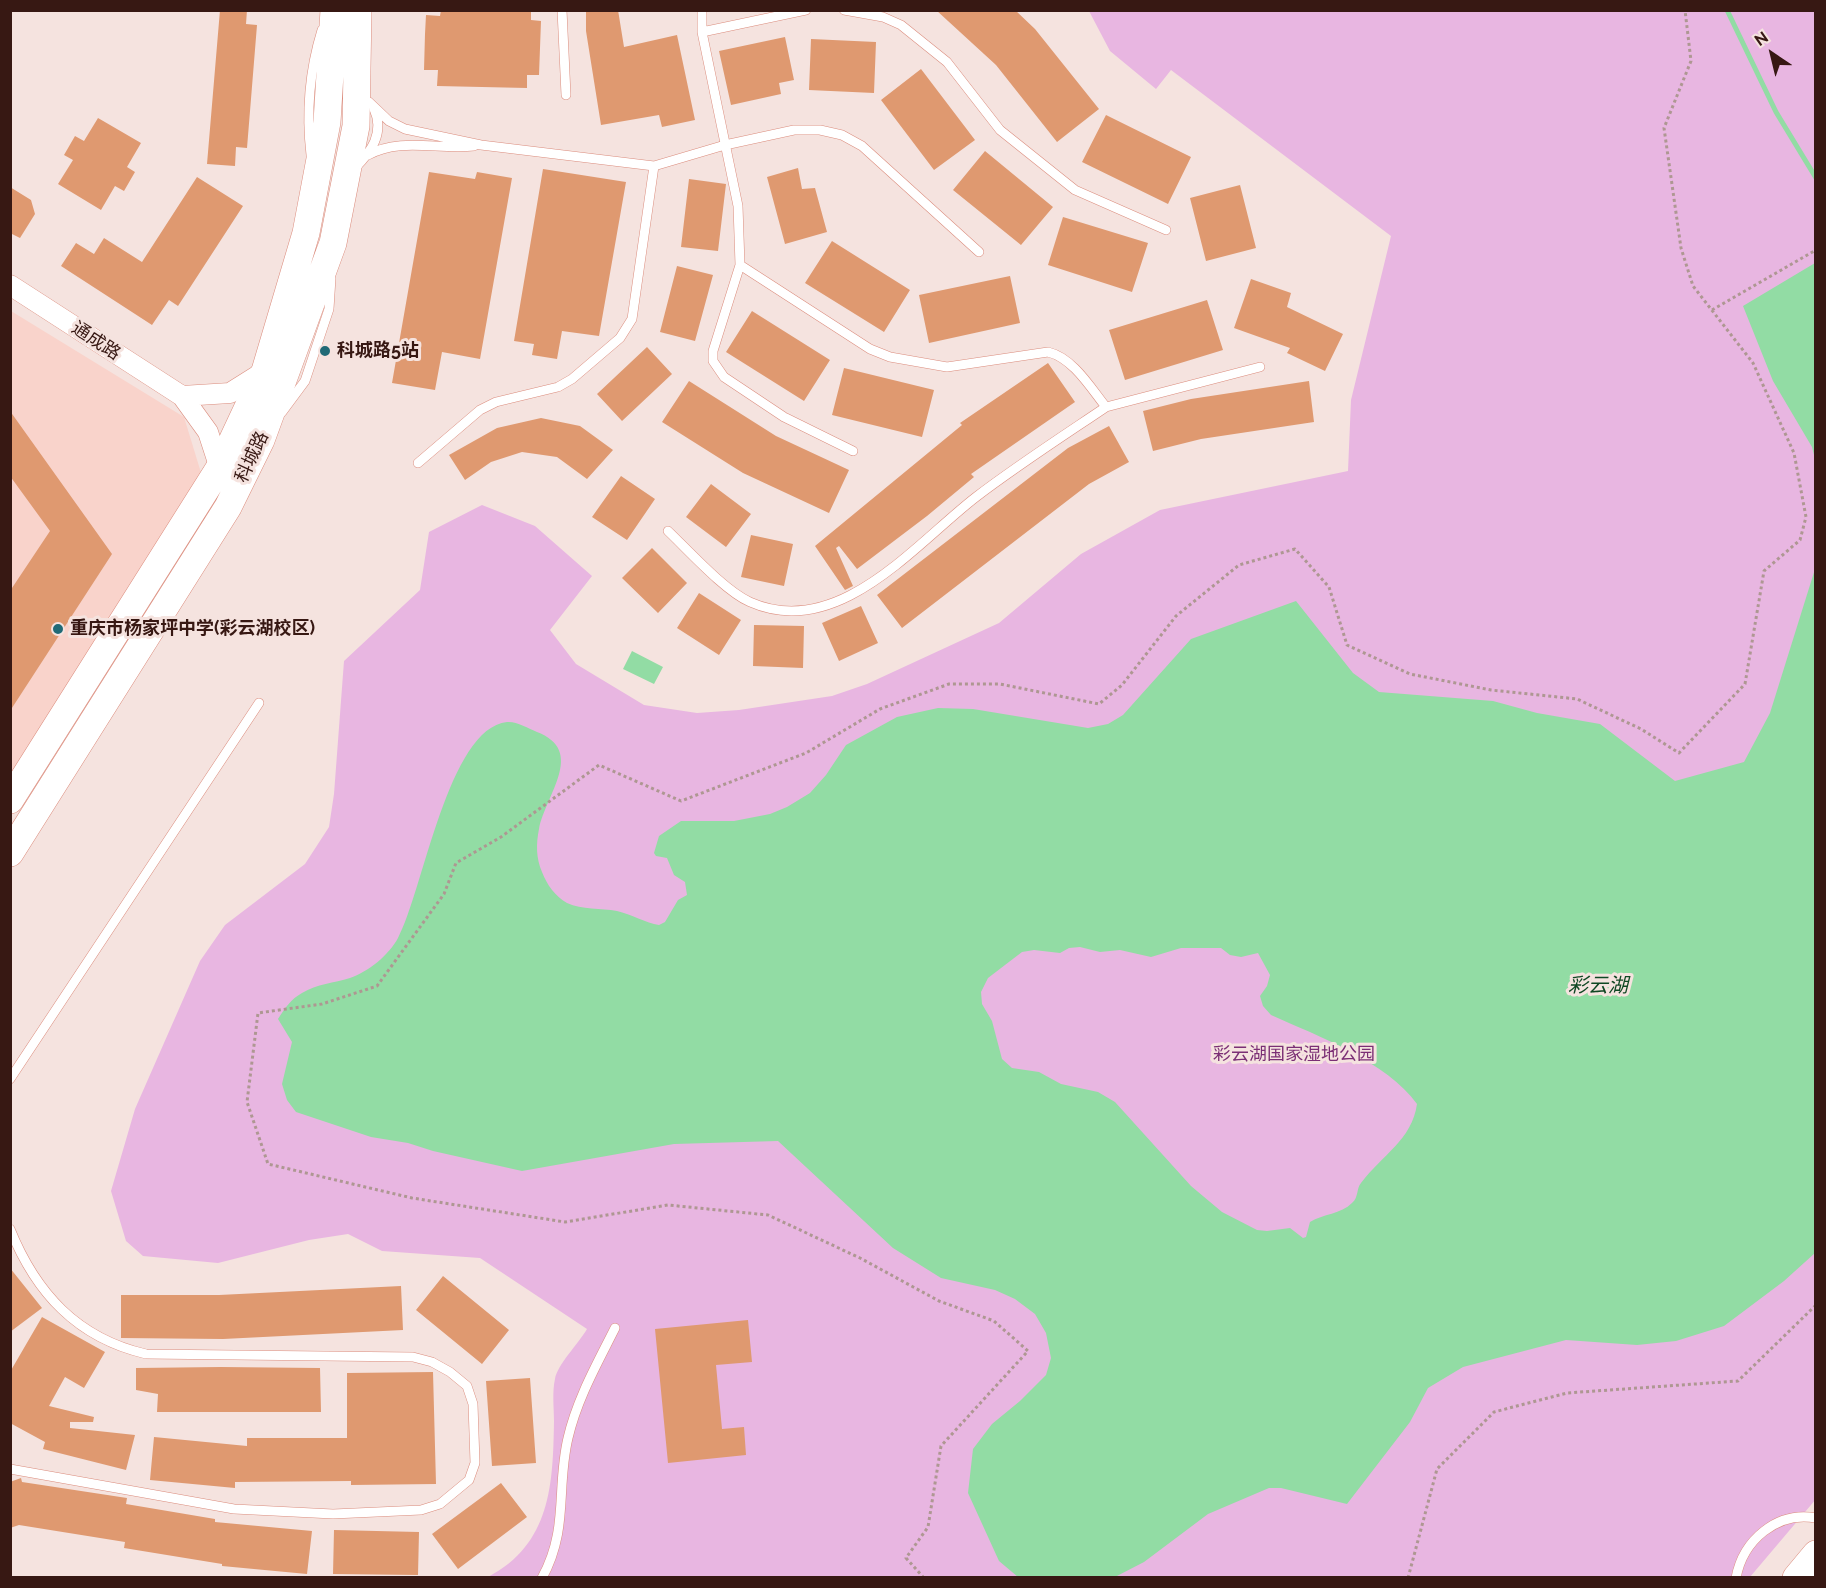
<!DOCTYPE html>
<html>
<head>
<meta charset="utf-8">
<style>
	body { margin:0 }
	#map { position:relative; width:1826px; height:1588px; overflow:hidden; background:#f5e3df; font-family:Raleway,sans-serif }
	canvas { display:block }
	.frame { position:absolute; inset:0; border:12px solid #371813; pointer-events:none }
	.north { position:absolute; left:1742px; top:24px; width:60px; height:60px; -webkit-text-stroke:4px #f5e3df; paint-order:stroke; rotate:325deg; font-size:16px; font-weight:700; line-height:24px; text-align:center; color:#371813 }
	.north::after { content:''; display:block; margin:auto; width:21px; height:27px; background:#371813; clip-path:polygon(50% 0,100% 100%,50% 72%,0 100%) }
</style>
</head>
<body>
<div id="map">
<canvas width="1826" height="1588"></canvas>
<div class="frame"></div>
<div class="north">N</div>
</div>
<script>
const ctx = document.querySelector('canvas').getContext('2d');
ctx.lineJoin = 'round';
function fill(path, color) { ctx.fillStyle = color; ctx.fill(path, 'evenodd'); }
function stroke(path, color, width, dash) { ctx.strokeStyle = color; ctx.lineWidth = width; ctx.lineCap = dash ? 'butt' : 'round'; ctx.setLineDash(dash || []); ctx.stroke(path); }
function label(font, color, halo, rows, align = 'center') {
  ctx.font = font + ' Raleway,"Noto Sans SC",sans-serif'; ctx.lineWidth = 6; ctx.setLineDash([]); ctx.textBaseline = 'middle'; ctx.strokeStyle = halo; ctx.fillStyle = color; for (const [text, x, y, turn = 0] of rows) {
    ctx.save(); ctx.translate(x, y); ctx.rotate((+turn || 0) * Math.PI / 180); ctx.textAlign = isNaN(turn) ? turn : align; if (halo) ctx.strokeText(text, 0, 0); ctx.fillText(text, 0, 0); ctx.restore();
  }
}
fill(new Path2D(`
	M11 311 184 417 202 476 11 781Z`), '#f9d3cb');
fill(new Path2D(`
	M1089 11H1815L1816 1499 1750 1577H488C551 1544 553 1484 554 1421 554 1408 552 1392 555 1379 557 1365 579 1343 587 1329L480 1258 382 1251 348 1234 309 1240 218 1263 143 1256 126 1241 111 1191 135 1109 200 961 225 925 305 864 329 827 334 794 344 661 420 590 429 532 482 505 535 526 592 576 550 630 576 664 644 705 697 713 739 710 832 696 867 684 999 623 1081 554 1160 510 1348 471 1351 400 1391 236 1171 70 1156 89 1110 51Z`), '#e8b6e1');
fill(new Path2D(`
	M1815 263V459L1812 447 1773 381 1743 306Z
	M1815 569V1253L1784 1281 1724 1326 1676 1341 1637 1345 1566 1340 1463 1367 1428 1388 1410 1422 1347 1504 1281 1488H1269L1208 1514 1144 1562 1115 1577H1018L999 1561 968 1493 973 1449 992 1424 1020 1401 1046 1375 1051 1358 1046 1333 1035 1314 1015 1299 995 1290 941 1278 893 1248 778 1141 674 1144 522 1171 433 1151 408 1143 371 1137 296 1112 287 1100 282 1084 292 1042 278 1019C285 1008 291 999 302 993 317 984 334 983 350 978 368 972 389 955 398 938 423 892 448 728 507 722 516 721 528 728 537 732 586 751 546 794 539 829 536 844 536 858 542 872 547 885 555 896 567 903 582 910 601 908 617 911 631 914 646 923 659 925L665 922 678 900 687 895 685 882 674 875 667 858 656 856 654 853 659 836 681 821H734L770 814 787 807 810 793 826 775 846 745 897 717 938 708 973 709 1088 728 1108 724 1123 715 1191 639 1296 601 1353 673 1379 692 1493 701 1537 713 1600 724 1675 781 1744 762 1770 713ZM1080 947 1100 952 1120 950 1151 957 1181 948H1221L1230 955 1241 957 1258 953 1270 975 1267 986 1260 996 1263 1006 1271 1015C1318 1036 1387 1062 1417 1104 1412 1140 1382 1155 1361 1183 1356 1189 1359 1197 1352 1203 1341 1214 1323 1214 1310 1222L1306 1237 1303 1238 1290 1228 1267 1231 1257 1230 1222 1212 1191 1186 1115 1102 1098 1092 1061 1084 1039 1072 1012 1068 1002 1059 992 1021 982 1004 981 992 988 978 1022 952 1034 950 1060 953 1069 948Z
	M632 651 663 667 654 684 623 669Z`), '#92dca4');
stroke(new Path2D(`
	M1727 10 1776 112 1816 178`), '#92dca4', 5);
fill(new Path2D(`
	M220 10H247L246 24 257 25 247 148 236 147 235 166 207 164Z
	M441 10H531V20L541 21 539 75H527V88L437 86 438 70H424L425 34 426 15 440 16Z
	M586 10H618L624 47 677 35 695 120 662 127 659 115 601 125 586 31Z
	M936 10H1015L1035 29 1099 109 1057 142 996 65Z
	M785 37 794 80 779 83 781 94 731 105 719 51Z
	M811 39 876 42 874 93 809 90Z
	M921 69 975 140 934 170 881 100Z
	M1106 115 1191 157 1168 204 1082 162Z
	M98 118 141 143 127 167 135 172 124 191 115 186 101 210 58 184 73 160 64 155 75 136 84 141Z
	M985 151 1053 207 1021 245 953 190Z
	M798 168 802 189 815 188 827 232 785 244 767 177Z
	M543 169 626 182 599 336 562 331 557 359 532 355 534 344 514 341Z
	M429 172 475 179 477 172 512 178 480 359 442 352 435 390 392 383Z
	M197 177 243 206 178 306 169 300 152 325 61 266 76 243 94 254 104 238 142 262Z
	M689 179 726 184 718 251 681 247Z
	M1240 185 1256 248 1206 261 1190 198Z
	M10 187 31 200 35 214 20 238 10 233Z
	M1063 217 1148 243 1132 292 1048 265Z
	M832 241 910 290 884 332 805 283Z
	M677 266 713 275 695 341 660 332Z
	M1010 276 1020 323 929 343 919 295Z
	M1251 279 1291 293 1287 307 1343 334 1325 371 1287 353 1290 348 1234 328Z
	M1207 300 1223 350 1125 380 1109 330Z
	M752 311 830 360 804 401 726 352Z
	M647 347 672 374 622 421 597 394Z
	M1048 363 1075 402 971 474 974 477 927 516 857 569 839 546 836 548 853 586 845 590 815 546 962 425 960 423Z
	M844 368 934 390 922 437 832 415Z
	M689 381 776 436 849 470 829 513 743 473 662 422Z
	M1309 381 1314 422 1201 439 1153 451 1143 411 1191 399Z
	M10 411 112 554 10 711V591L50 531 10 476Z
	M541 418 580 426 613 450 587 479 557 457 522 452 491 462 465 480 449 455 497 428Z
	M1109 426 1129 462 1089 484 902 628 877 595 1068 448Z
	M621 476 655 499 627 540 592 517Z
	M711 484 751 514 726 547 686 517Z
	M751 535 793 544 784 586 741 577Z
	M652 548 687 583 658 613 622 578Z
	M699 593 741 620 719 655 677 628Z
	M861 606 878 643 839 661 822 623Z
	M754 625 804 626 803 668 753 666Z
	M10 1268 42 1308 10 1332Z
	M443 1276 509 1330 482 1364 416 1310Z
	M401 1286 403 1330 223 1339 121 1338V1295H219Z
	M42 1317 105 1352 84 1388 65 1377 49 1406 94 1417 93 1422H70V1428L135 1435 126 1470 43 1449 45 1442 10 1423V1372Z
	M748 1320 752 1362 716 1365 722 1429 744 1427 746 1455 668 1463 655 1329Z
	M221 1367 320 1368 321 1412H157L158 1394 136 1390V1368Z
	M433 1372 436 1484 351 1485V1481L235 1482V1488L150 1480 154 1437 247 1446V1438H347V1373Z
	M530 1378 536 1463 492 1466 486 1381Z
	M21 1478 22 1482 127 1498 126 1504 215 1519V1522L312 1531 307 1574 222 1566V1564L124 1548 125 1542 19 1525 10 1528V1482Z
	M501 1483 527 1517 458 1569 432 1534Z
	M334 1530 419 1532 418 1575 333 1574Z`), '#df9970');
const lane = new Path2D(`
	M562 10 566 95
	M702 10V32L738 206 740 265 713 351V361L724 377 784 417 853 451
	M844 10 883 17 901 25 947 62 1000 130 1075 190 1166 230
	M702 32 806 10
	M369 102 389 121 405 129 481 145 654 166 725 145 794 130H820L842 135 862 146 979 252
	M311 155C306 112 309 72 322 30
	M368 155C400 137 438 150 474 146
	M355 168C371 152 385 133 374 109
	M740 265 870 349 890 357 947 367 1048 352C1073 358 1090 387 1106 407L1260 367
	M282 412 305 381 329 309 331 278
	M418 463 480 410 496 402 558 387 572 379 620 338 632 319 654 166
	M668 531C689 551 725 591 750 602 838 641 915 544 976 497 1018 465 1063 436 1106 407
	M10 1079 259 703
	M10 1229C36 1293 77 1338 146 1354L413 1357 432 1362 450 1372 467 1386 473 1404 475 1463 469 1480 440 1504 421 1510 333 1514 234 1509 10 1469
	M542 1578C569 1529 556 1488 568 1438 577 1399 597 1364 615 1328
	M1736 1578C1743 1540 1777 1511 1816 1518`);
const street = new Path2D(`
	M10 285 182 396 208 432 221 472
	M182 396 230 393 265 371`);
const secondary = new Path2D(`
	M10 800 220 467 265 371 306 233 327 122 334 10
	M10 853 228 507 261 440 333 243 356 126 358 10
	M1796 1578 1816 1554`);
stroke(lane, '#db8c7d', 10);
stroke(street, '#db8c7d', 21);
stroke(secondary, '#db8c7d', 28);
stroke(new Path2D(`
	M1712 310 1816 250
	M924 1578 906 1558 928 1527 941 1446 1028 1351 994 1321 939 1301 860 1258 768 1215 668 1205 565 1222 412 1198 268 1164 247 1102 258 1013 322 1004 377 986 444 894 456 863 501 837 599 765 681 801 806 753 880 709 949 684H1000L1099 704 1122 685 1176 616 1239 565 1295 549 1329 587 1347 645 1410 674 1491 690 1577 699 1641 729 1679 753 1745 684 1764 571 1800 540 1806 517 1794 453 1753 363 1693 286 1681 248 1664 128 1691 61 1685 10
	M1408 1578 1437 1469 1494 1412 1567 1393 1738 1381 1816 1305`), '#ae9792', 3, [3, 3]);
stroke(lane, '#fff', 9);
stroke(street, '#fff', 20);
stroke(secondary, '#fff', 27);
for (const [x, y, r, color] of [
	[325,351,6,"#216a76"],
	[58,629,6,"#216a76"]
]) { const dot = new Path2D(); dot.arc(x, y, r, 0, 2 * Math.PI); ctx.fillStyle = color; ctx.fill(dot); stroke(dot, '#f5e3df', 2); }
label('18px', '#371813', '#f5e3df', [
	["通成路",96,341,33],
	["科城路",252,457,-65]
]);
label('bold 18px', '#371813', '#f5e3df', [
	["科城路5站",337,351],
	["重庆市杨家坪中学(彩云湖校区)",70,629]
], 'left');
label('18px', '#7b2f75', '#f5e3df', [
	["彩云湖国家湿地公园",1294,1055]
]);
label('italic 20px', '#0f4723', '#f5e3df', [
	["彩云湖",1598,986]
]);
</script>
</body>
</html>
